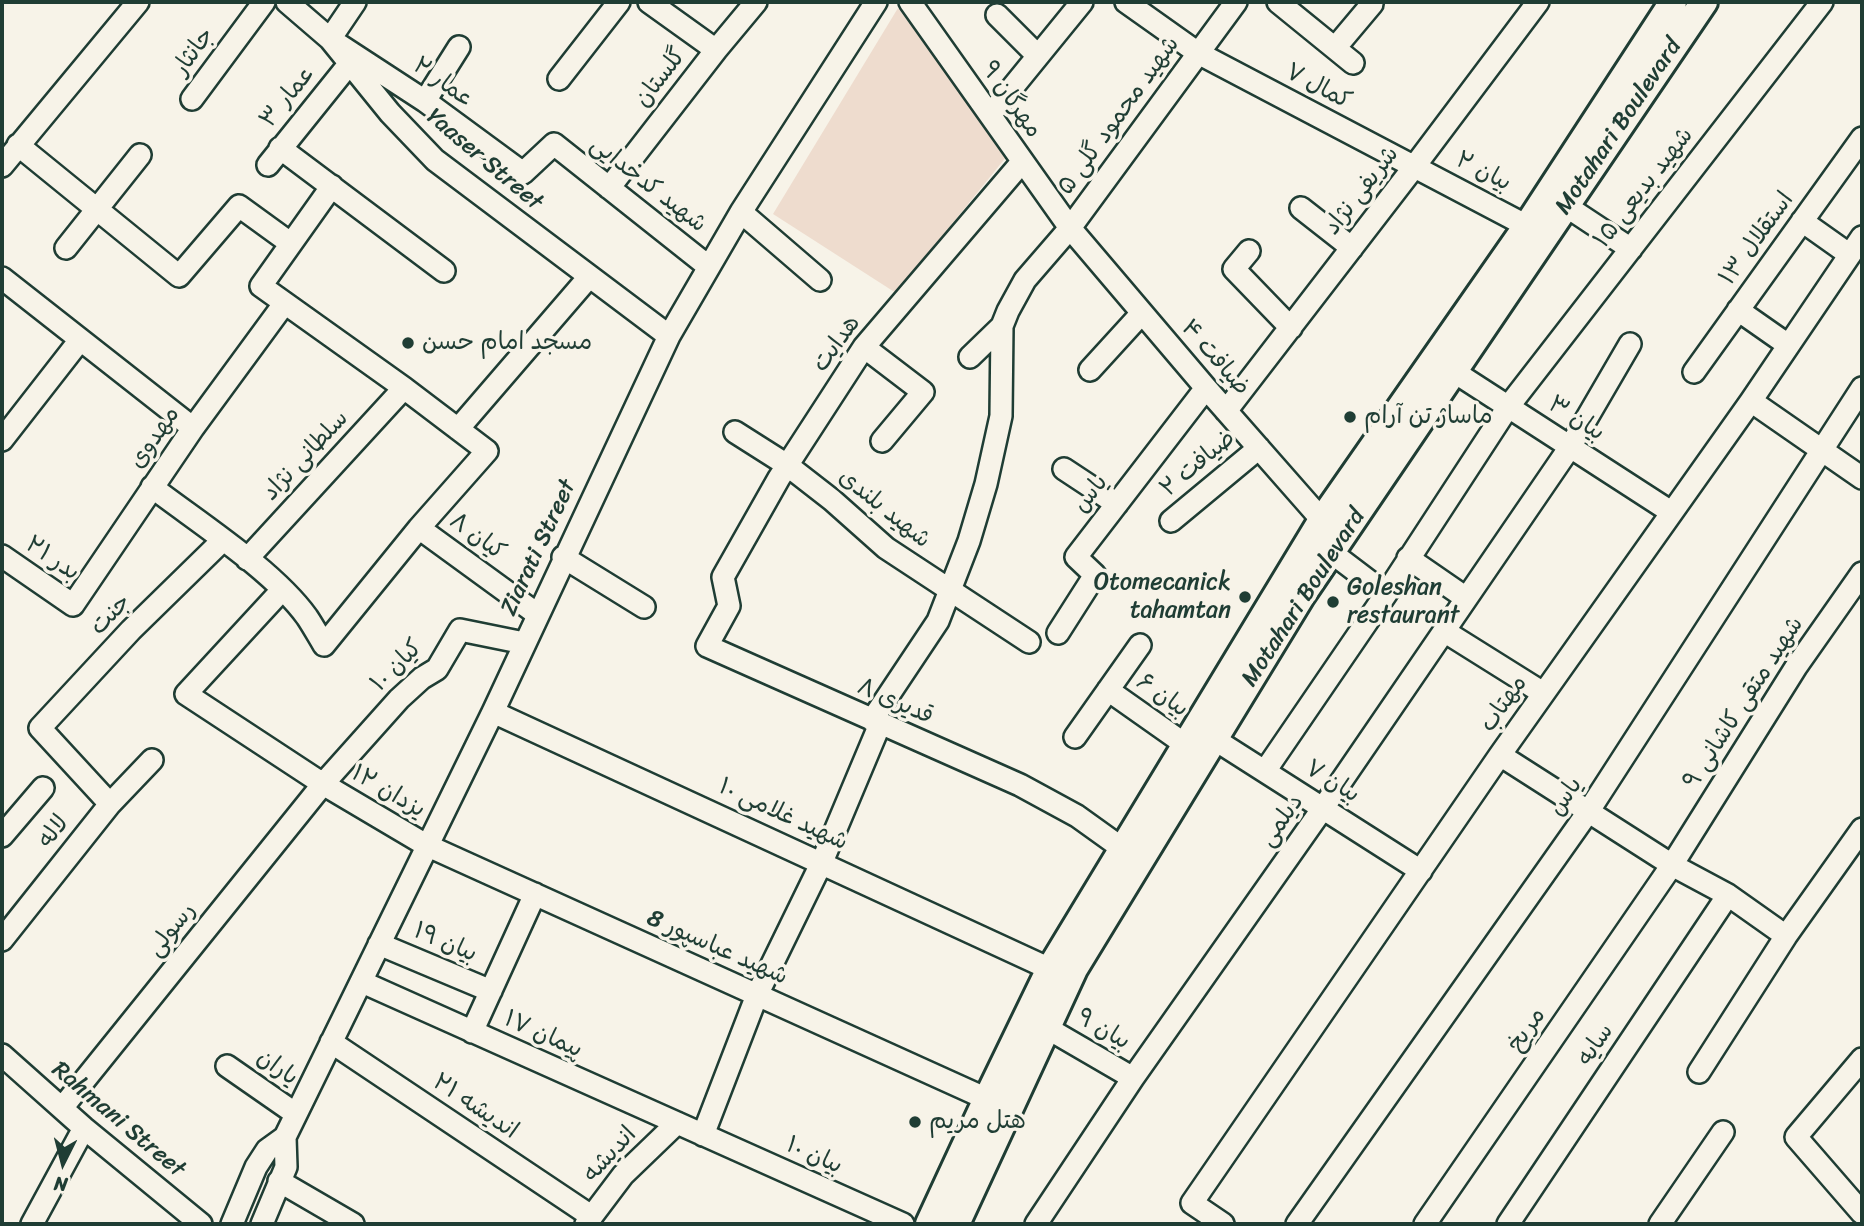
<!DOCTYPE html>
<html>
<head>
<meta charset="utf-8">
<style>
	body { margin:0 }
	#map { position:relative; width:1864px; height:1226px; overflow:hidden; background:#f7f3e8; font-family:Sriracha,sans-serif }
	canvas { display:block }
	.frame { position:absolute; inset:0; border:4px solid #1f3d34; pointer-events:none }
	.north { position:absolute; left:28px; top:1128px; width:70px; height:70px; -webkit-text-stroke:5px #f7f3e8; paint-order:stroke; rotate:186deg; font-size:19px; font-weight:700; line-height:28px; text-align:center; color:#1f3d34 }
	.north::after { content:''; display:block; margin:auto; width:24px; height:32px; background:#1f3d34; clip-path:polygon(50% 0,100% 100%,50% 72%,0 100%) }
</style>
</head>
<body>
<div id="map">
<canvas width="1864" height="1226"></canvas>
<div class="frame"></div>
<div class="north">N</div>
</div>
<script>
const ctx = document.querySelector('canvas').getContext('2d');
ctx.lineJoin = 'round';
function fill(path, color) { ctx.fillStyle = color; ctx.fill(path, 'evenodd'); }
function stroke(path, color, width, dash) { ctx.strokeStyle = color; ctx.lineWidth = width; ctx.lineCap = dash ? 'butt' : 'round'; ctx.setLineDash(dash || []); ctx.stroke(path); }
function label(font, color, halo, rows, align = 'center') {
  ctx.font = font + ' Sriracha,"Playpen Sans Arabic",sans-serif'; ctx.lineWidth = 7; ctx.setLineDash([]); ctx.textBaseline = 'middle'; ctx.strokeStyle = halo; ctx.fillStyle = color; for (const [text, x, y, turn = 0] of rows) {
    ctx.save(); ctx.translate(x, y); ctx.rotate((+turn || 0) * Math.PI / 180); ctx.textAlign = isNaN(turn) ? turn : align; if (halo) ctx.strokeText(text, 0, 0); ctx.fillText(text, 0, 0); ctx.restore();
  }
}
fill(new Path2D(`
	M898 8 1007 156 896 293 773 214Z`), '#eedcce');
const minor = new Path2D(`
	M287 2 330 39 390 113 435 160 669 336
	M355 2 330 39 425 101 523 173 554 144 709 267
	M649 2 716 50
	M910 2 1070 228 1206 388 1322 520
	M1126 2 1198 53 1527 226
	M1278 2 1353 63
	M997 15 1038 56
	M1335 48 1372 4
	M559 79 619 2
	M192 99 264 2
	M425 101 459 47
	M990 115 1082 2
	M18 145 179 276 239 206 290 243
	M280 148 444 271
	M1022 162 864 347 779 478 723 577 729 606 707 646 1020 785 1077 816 1123 849
	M268 165 350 63
	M2 166 138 2
	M609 188 716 50 756 2
	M1566 206 1631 249
	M1301 208 1352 248
	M741 212 820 280
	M1802 221 1850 255
	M66 248 140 155
	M1249 251 1234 269 1291 328
	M2 278 193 428
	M1738 310 1788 345
	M864 347 923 392 882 441
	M970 357 1002 326
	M1090 370 1142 313
	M1453 371 1671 512
	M1694 372 1862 138
	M1751 401 1862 478
	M1226 411 1414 167 1538 2
	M458 429 589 277
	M735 432 787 465 832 500 886 548 1029 642
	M2 440 80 340
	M1064 469 1117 504
	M152 487C199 523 273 570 307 617 313 626 318 635 324 645L419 528 487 451 404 388 261 286 332 186
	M1171 521 1259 448
	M419 528 537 614
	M1332 553 1386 594
	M2 556 73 605 193 428 284 304
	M563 557 644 607
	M1408 558 1466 598
	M247 559 404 388
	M282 590 186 694 323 784 426 845 987 1099
	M1444 631 1543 693
	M1058 633 1095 575 1076 557 1206 388
	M1108 690 1186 745
	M493 712 1050 969
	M872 720 938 621 969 541 986 484 1001 416 1002 326 1008 311 1025 280 1070 228 1236 2
	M1075 737 1140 645
	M1214 739 1421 871
	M1500 755 1672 865 1728 895 1786 936
	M1265 771 1386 594 1508 407 1822 2
	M110 804 40 728 131 630 222 541
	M2 836 43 788
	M2 940 110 804 152 760
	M379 944 491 991
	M362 982 903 1224
	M1047 1028 1133 1078
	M472 1032 535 894
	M331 1042 591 1216
	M2 1055 84 1128 201 1224
	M1862 1059 1796 1137 1862 1213
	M227 1066 296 1114
	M1699 1072 1786 936 1862 829
	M62 1108 323 784 399 699 422 678 437 669 460 630 524 643
	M703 1135 757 995 822 862 880 724
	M279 1181 353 1224
	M32 1224 84 1128
	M232 1224 256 1167 267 1150 285 1137
	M262 1224 286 1167 285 1137 493 712 669 336 741 212 876 2
	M586 1224 623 1175 677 1123
	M1036 1224 1133 1078 1323 808 1570 447 1630 344
	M1223 1224 1192 1203 1500 755 1751 401 1862 237
	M1297 1224 1588 812 1862 388
	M1425 1224 1672 865 1796 667 1862 573
	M1508 1224 1728 895
	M1660 1224 1723 1132`);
const major = new Path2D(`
	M929 1224 987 1099 1050 969 1322 520 1527 226 1673 2
	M956 1224 1074 969 1302 595 1704 2`);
stroke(minor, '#1f3d34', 26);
stroke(major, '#1f3d34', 32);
stroke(minor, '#f7f3e8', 21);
stroke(major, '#f7f3e8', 26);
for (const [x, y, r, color] of [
	[408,343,7,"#1f3d34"],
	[1350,417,7,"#1f3d34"],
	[1245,597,7,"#1f3d34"],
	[1333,602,7,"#1f3d34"],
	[915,1122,7,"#1f3d34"]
]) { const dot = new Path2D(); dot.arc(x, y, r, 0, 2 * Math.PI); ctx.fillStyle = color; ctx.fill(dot); stroke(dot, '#f7f3e8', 2.5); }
label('24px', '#1f3d34', '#f7f3e8', [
	["جانثار",194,52,-54],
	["گلستان",661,78,-52],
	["عمار ۲",443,83,35],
	["کمال ۷",1318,87,28],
	["عمار ۳",288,97,-51],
	["مهرگان ۹",1011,100,55],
	["شهید محمود گلی ۵",1119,116,-54],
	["Motahari Boulevard",1619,127,-56],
	["Yaaser Street",484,160,40],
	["بیان ۲",1483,172,27],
	["شهید کدخدایی",648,185,38],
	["شهید بدیعی ۱۵",1644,188,-52],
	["شریفی نژاد",1362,191,-52],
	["استقلال ۱۳",1757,239,-54],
	["هدایت",837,344,-54],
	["ضیافت ۴",1215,358,49],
	["بیان ۳",1576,419,33],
	["مهدوی",155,438,-55],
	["سلطانی نژاد",306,456,-47],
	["ضیافت ۲",1198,464,-40],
	["یاس",1091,494,-52],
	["شهید بلندی",884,509,39],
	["کیان ۸",477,537,36],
	["Ziarati Street",539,548,-65],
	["بدر ۲۱",52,559,34],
	["Motahari Boulevard",1304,598,-57],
	["جنت",111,615,-46],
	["کیان ۱۰",397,666,-45],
	["بیان ۶",1162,696,35],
	["قدیری ۸",895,702,24],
	["شهید متقی کاشانی ۹",1744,703,-57],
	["مهتاب",1504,704,-55],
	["بیان ۷",1332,782,32],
	["یزدان ۱۲",388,792,30],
	["یاس",1566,797,-56],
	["شهید غلامی ۱۰",783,815,25],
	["دیلمی",1282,821,-55],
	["لاله",54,832,-52],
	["رسولی",172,930,-51],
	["بیان ۱۹",445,943,23],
	["شهید عباسپور 8",717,948,24],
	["بیان ۹",1103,1030,30],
	["مریخ",1527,1030,-55],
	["پیمان ۱۷",543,1035,24],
	["سایه",1596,1045,-56],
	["یاران",277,1068,35],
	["اندیشه ۲۱",475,1107,34],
	["Rahmani Street",118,1120,40],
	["اندیشه",610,1155,-47],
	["بیان ۱۰",814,1156,24]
]);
label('24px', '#1f3d34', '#f7f3e8', [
	["مسجد امام حسن",422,343],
	["ماساژ تن آرام",1364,417],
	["Otomecanick",1231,583,"right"],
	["tahamtan",1231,611,"right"],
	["Goleshan",1347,588],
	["restaurant",1347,616],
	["هتل مریم",929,1122]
], 'left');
</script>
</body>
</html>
